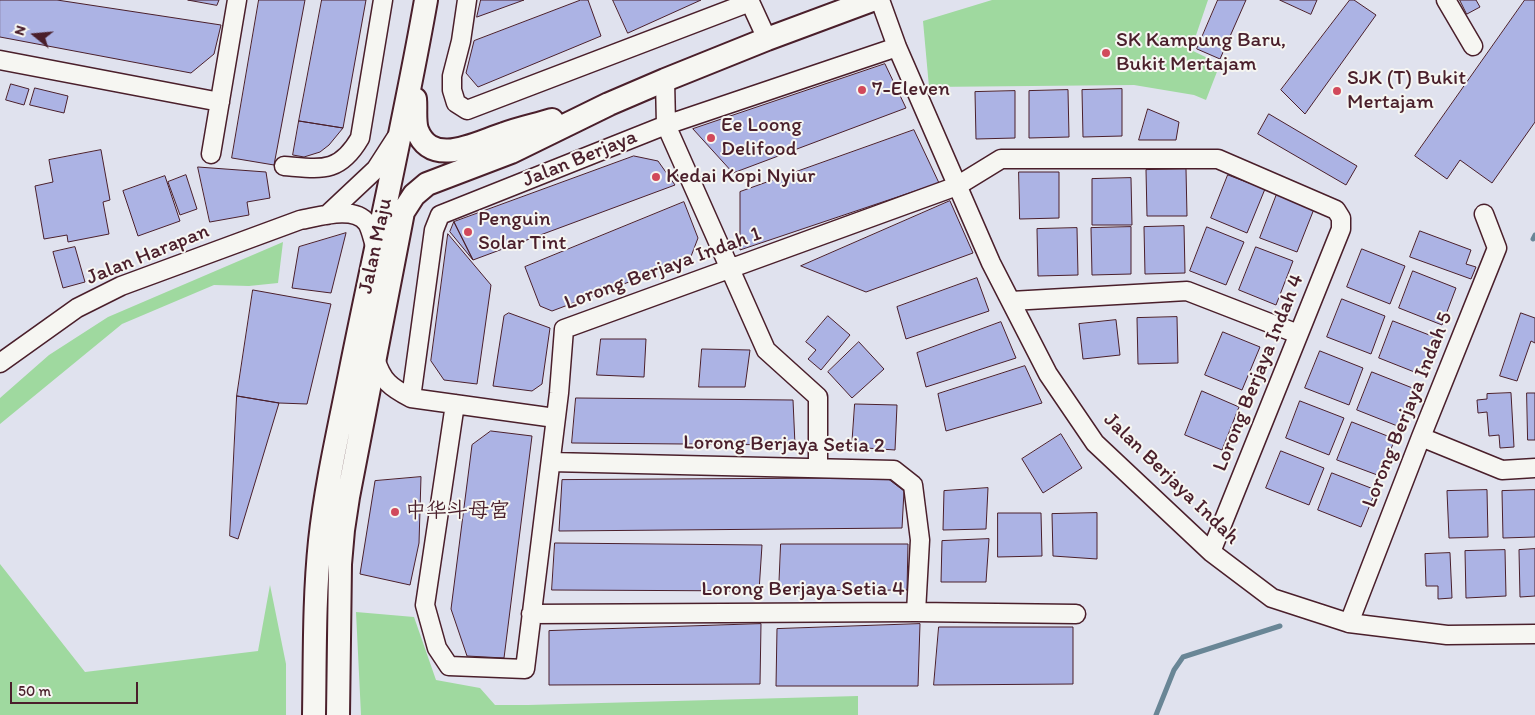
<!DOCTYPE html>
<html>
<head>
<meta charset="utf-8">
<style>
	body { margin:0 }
	#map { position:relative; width:1535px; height:715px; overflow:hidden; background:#e0e2ee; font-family:Itim,sans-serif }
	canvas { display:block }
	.north { position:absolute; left:10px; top:10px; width:50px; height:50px; -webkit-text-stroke:4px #f6f6f2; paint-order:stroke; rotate:287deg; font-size:14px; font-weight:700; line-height:20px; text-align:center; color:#4a1f2b }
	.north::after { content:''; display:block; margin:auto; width:18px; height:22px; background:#4a1f2b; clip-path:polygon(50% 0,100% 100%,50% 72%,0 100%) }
	.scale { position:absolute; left:10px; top:682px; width:128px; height:22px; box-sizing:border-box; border:2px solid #4a1f2b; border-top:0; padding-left:6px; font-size:15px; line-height:18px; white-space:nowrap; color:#4a1f2b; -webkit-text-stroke:4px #f6f6f2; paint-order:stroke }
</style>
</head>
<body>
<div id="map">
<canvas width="1535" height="715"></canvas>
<div class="north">N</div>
<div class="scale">50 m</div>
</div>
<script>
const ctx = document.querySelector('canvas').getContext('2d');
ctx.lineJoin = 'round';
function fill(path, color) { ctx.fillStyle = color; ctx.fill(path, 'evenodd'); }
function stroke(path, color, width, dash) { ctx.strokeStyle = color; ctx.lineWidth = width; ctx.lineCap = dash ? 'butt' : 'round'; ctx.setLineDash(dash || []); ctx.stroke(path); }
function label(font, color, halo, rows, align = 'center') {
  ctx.font = font + ' Itim,"LXGW WenKai TC",sans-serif'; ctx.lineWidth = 4; ctx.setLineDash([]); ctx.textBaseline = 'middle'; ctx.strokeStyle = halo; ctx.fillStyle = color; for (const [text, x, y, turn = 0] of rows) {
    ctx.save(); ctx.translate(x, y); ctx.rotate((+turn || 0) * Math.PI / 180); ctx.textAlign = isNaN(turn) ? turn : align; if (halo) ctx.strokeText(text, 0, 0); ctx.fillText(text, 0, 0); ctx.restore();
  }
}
fill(new Path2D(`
	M992 0H1208L1191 50 1220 64 1206 100 1194 95 1134 85 929 87 923 21Z
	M283 242 278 283 249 286 214 285 122 324 0 424V398L49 355 108 317Z
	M0 564 85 672 258 651 270 585 286 664V715H0Z
	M356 612 414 617 436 680 480 688 495 705H528L858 696V715H361Z`), '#9fd99f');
stroke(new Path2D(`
	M1533 239 1535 235
	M1156 715 1174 670 1183 657 1280 626`), '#698696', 5);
const building = new Path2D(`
	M0 0H57L221 25 214 54 191 73 0 37Z
	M188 0H219L217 5Z
	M259 0H305L274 165 232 158Z
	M322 0H366L343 128 299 121Z
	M481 0H524L477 17Z
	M581 0H588L601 36 478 87 466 73 474 41Z
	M613 0H701L628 33Z
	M1218 0H1246L1220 59 1197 49Z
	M1280 0H1317L1311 14Z
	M1350 0H1354L1376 15 1305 114 1281 90Z
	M1460 0H1476L1480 7 1467 14Z
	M1525 0H1535V122L1492 183 1460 160 1447 179 1415 156Z
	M885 64 906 108 733 173 693 129Z
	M11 84 29 89 24 105 6 100Z
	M35 88 68 96 64 113 30 105Z
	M1122 89V136L1083 137 1082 90Z
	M1068 90 1069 137 1029 138V91Z
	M1015 91V138L976 139 975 92Z
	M1148 109 1179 122 1176 140H1139Z
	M1269 114 1357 166 1346 185 1258 134Z
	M299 121 343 128 329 145 320 152 304 157 293 155Z
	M914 130 939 183 740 250V192Z
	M101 150 110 200 103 202 109 234 68 242 67 235 44 239 35 186 53 182 49 160Z
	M634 156 658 161 675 185 473 260 454 222Z
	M198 167 266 172 270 198 247 202 249 215 210 222Z
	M1186 169 1187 216H1147L1146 170Z
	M1019 172H1059V218L1020 219Z
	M186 175 197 209 180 215 168 182Z
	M1228 175 1265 189 1247 233 1211 218Z
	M165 176 180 221 138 236 123 191Z
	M1131 178 1132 225H1092V179Z
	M1277 194 1314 209 1297 252 1260 238Z
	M950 201 973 253 866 292 801 266Z
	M684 202 698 238 690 259 552 311 540 306 525 267Z
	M454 222 473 260 450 232Z
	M1184 226 1185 273 1145 274 1144 227Z
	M1131 227V274L1092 275 1091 228Z
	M1207 227 1244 242 1226 285 1190 271Z
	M1077 228 1078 275 1038 276 1037 229Z
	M1420 231 1471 250 1466 264 1476 267 1471 279 1410 257Z
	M346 233 331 293 292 288 299 247Z
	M448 234 491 285 477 384 444 380 431 361Z
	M75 247 85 282 63 288 53 252Z
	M1256 247 1293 261 1276 305 1239 290Z
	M1362 249 1405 266 1390 304 1347 287Z
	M1413 271 1456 288 1442 325 1399 308Z
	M977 278 989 311 906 339 897 307Z
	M253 290 331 304 307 404 279 403 237 396Z
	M1342 299 1385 316 1371 354 1327 337Z
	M509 313 550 328 542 384 532 391 493 386 504 316Z
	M1521 313 1535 318V343L1531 341 1517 381 1500 376Z
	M828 316 850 335 821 370 808 359 816 350 806 342Z
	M1177 317 1178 363 1138 364 1137 318Z
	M1116 320 1120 355 1083 359 1079 324Z
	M1393 321 1437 338 1422 375 1379 358Z
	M1001 322 1016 358 926 387 917 353Z
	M1223 332 1260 347 1242 390 1205 375Z
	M601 339H646L644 377 597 375Z
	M859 342 884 369 852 398 828 372Z
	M702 349 750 350 745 387H699Z
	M1320 351 1363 368 1349 405 1305 388Z
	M1025 366 1042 403 946 431 938 394Z
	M1372 372 1415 389 1400 427 1357 410Z
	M1202 391 1239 407 1222 450 1185 435Z
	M1511 393 1514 447 1500 448 1499 435 1489 436 1487 412 1478 413 1477 400 1487 399V394Z
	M1527 393H1535V440H1528Z
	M237 396 279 403 238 539 230 536Z
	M576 398 793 400 795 445 572 443Z
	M1300 401 1344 418 1329 455 1286 438Z
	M855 404 897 405 895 450 852 447Z
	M1352 422 1395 439 1380 476 1337 460Z
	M491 431 532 436 504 658 467 656 451 609 472 445Z
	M1061 434 1082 468 1043 493 1022 459Z
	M1281 451 1324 468 1309 505 1266 488Z
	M1332 473 1376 490 1361 527 1318 510Z
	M421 477 419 543 410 585 360 574 375 481Z
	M887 478 904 491 902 528 559 531 562 480Z
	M988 488 986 529 943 530 944 491Z
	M1487 490 1488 537 1449 538 1447 491Z
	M1535 490V537L1503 538 1502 491Z
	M998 513H1041L1042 556 998 557Z
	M1097 513V559L1053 556 1052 514Z
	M989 539 986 582H941L942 541Z
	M555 543 762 545 759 591 552 590Z
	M781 544H908L907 590 779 591Z
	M1535 549V596L1520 597 1519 550Z
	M1505 550 1506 596 1466 598 1465 551Z
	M1450 553 1452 598 1438 599V586H1426L1425 554Z
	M761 624 760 684 549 685V631Z
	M920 624 918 686H776L777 629Z
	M939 627H1073V684L934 685Z`);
fill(building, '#acb3e4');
stroke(building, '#4a1f2b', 1);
const minor = new Path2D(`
	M467 0 461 41 452 76V90L456 103 467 110 750 2 767 39
	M880 0 897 47 991 263 1048 374 1095 443 1211 552 1272 598 1349 623 1447 635 1535 634
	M1446 0 1473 46
	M0 60 220 102
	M665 80 666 125 766 350 818 397V468
	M211 154 237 0
	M284 166C321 169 339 174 360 138L383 0
	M327 215 376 169 396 138
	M1011 301 1187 291 1298 334
	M375 358C382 381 390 387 411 398L555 418
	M0 363 77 308 121 286 300 220C318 217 354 205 367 223 371 229 373 241 376 249
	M411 398 434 230 440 215 666 125 897 47
	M455 404 425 605 437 648 449 666 525 669 559 393 564 329 957 186 1001 159H1218L1336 210 1341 218V229L1211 552
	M1421 437 1502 470 1535 468
	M551 462 894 470 913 485 920 540 916 612
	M531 614 916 612 1076 614
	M1349 623 1421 437 1497 248 1484 214`);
const major = new Path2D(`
	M415 99C416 108 414 121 417 130 432 169 478 142 504 134 520 128 536 125 552 120
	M314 715C315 657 314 599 320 541 326 485 339 429 350 374 375 249 404 125 426 0
	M338 715 340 564 343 530 348 497 403 212 414 195 427 184 511 152 609 104 665 80 767 39 872 0`);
stroke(minor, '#4a1f2b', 21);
stroke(major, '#4a1f2b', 26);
stroke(minor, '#f6f6f2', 18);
stroke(major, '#f6f6f2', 22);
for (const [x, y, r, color] of [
	[1106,53,5,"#d1495b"],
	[862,90,5,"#d1495b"],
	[1337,91,5,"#d1495b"],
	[711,138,5,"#d1495b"],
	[656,177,5,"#d1495b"],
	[468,232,5,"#d1495b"],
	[395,512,5,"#d1495b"]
]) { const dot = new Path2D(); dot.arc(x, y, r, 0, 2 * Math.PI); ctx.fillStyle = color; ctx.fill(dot); stroke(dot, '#f6f6f2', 2); }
label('21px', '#4a1f2b', '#f6f6f2', [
	["SK Kampung Baru,",1116,41],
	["Bukit Mertajam",1116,65],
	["SJK (T) Bukit",1347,79],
	["Mertajam",1347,103],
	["7-Eleven",872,90],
	["Ee Loong",721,126],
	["Delifood",721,150],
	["Kedai Kopi Nyiur",666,177],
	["Penguin",478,220],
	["Solar Tint",478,244],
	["中华斗母宫",405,512]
], 'left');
label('21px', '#4a1f2b', '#f6f6f2', [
	["Jalan Berjaya",580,159,-22],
	["Jalan Maju",376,246,-78],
	["Jalan Harapan",148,255,-22],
	["Lorong Berjaya Indah 1",663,269,-20],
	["Lorong Berjaya Indah 4",1259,373,-68],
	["Lorong Berjaya Indah 5",1408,410,-68],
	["Lorong Berjaya Setia 2",784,445,1],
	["Jalan Berjaya Indah",1171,479,44],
	["Lorong Berjaya Setia 4",803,590]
]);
</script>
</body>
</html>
